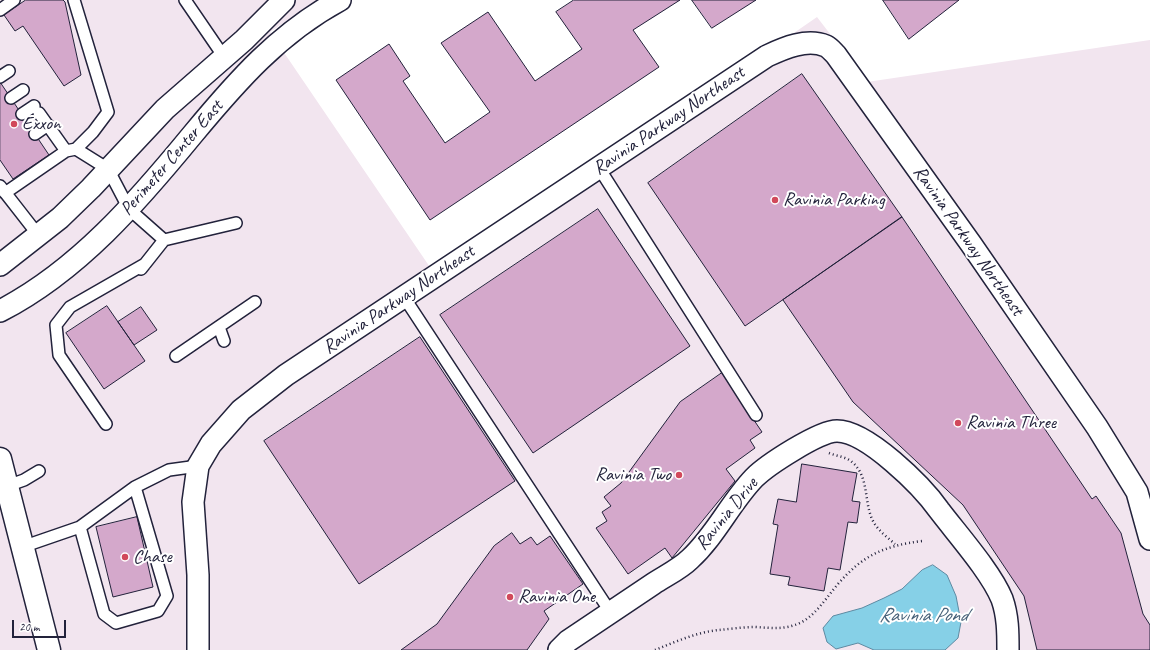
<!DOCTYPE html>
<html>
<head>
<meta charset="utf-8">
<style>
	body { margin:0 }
	#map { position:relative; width:1150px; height:650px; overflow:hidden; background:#fff; font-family:Caveat,sans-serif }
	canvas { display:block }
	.scale { position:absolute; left:12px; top:620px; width:54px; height:18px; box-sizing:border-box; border:2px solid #22223b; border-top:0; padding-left:5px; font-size:12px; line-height:14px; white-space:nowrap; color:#22223b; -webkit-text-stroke:3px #fff; paint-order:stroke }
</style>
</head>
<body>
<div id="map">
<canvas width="1150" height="650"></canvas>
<div class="scale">20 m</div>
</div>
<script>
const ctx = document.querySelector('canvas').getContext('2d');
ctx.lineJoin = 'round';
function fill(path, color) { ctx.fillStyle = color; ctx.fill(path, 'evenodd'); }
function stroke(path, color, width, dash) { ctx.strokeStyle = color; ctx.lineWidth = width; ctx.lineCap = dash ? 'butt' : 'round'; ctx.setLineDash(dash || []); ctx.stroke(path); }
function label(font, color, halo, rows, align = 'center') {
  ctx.font = font + ' Caveat,sans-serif'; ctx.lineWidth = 4; ctx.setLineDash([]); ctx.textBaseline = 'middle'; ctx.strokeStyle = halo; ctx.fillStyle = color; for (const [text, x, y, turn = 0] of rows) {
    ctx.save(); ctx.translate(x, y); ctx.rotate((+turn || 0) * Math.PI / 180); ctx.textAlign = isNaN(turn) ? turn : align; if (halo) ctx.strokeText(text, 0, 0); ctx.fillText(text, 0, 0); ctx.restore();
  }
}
fill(new Path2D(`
	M0 0H317L270 32 438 279 817 17 867 82 1150 40V650H0Z`), '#f2e5ef');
const water = new Path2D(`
	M933 565 947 575 956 596 961 622 958 638 945 650H874L858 643 836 649 827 642 823 628 833 616 862 608 884 598 902 589 922 570Z`);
fill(water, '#86d0e7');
stroke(water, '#5e8aa2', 1);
const building = new Path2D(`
	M26 0H63L65 2 81 75 64 86 23 26 15 31 4 15Z
	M574 0H680L633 30 659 67 430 220 336 80 389 44 410 76 403 81 445 143 490 112 441 43 488 12 535 81 582 49 556 12Z
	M692 0H756L712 28Z
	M883 0H959L909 39Z
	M802 74 902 217 745 326 648 183Z
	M0 82 49 155 13 179 0 160Z
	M598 209 690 346 533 453 440 315Z
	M902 217 1092 499 1096 496 1121 533 1143 614 1150 625V650H1037L1024 596 963 505 853 402 783 300Z
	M107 306 145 361 104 389 66 333Z
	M141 307 157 330 134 345 118 322Z
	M420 337 515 481 359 584 264 441Z
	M722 373 762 432 750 440 755 448 726 469 735 481 672 558 665 548 628 574 596 528 607 521 602 512 611 506 604 497 621 483 680 402Z
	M802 464 857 473 852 501 860 502 857 523 848 522 840 570 828 568 824 591 788 585 790 577 770 574 778 525 773 524 778 499 796 502Z
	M137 517 153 587 113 597 96 527Z
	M512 533 520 544 531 537 537 545 550 536 583 584 544 611 549 619 527 650H401L437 624 494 546Z`);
fill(building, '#d4a8cb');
stroke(building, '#22223b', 1);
const lane = new Path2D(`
	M74 0 108 112 93 132 76 149
	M185 0 224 57
	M0 10 14 0
	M0 77 9 71
	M11 98 23 90
	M39 113 66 151 76 149 108 169 129 209 164 240 236 223
	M22 114 34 106
	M35 134 48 125
	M599 168 756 415
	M0 186 39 236
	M5 193 66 151
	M141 269 164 240
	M404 297 611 613
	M219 327 224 341
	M176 356 255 302
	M106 424 59 355 56 325 70 307 145 264
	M7 486 24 480 39 471
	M80 527 104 614 116 623 158 611 167 596 135 487
	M22 547 80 527 135 487 169 470 198 466`);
const street = new Path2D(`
	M0 265 60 218 91 188 165 109 244 40 284 0
	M0 311C78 271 138 201 193 134 237 81 279 33 340 0
	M198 650V575L193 502 198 466 211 444 241 410 286 375 767 56C784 48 807 38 826 46 830 48 833 52 836 55L971 244 1097 427 1137 492 1150 539
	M559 650 568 641C596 622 625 603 653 584 665 576 680 569 690 559 716 535 730 503 754 478 767 465 819 431 837 431 867 431 922 486 939 510 958 535 991 572 1002 599 1008 616 1008 633 1008 650`);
const secondary = new Path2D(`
	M0 459 49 650`);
stroke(lane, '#22223b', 14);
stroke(street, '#22223b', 24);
stroke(secondary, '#22223b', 25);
stroke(new Path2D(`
	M829 453C836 456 847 457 852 462 869 476 864 501 872 519 877 530 887 537 895 544
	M655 650C675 642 697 632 719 630 730 629 743 627 755 627 772 628 784 630 800 623 816 615 826 598 838 584 863 555 884 546 922 541`), '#22223b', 2.5, [1, 3]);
stroke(lane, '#fff', 11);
stroke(street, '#fff', 21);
stroke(secondary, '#fff', 22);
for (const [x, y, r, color] of [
	[14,124,4,"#d1495b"],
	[775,200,4,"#d1495b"],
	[958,423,4,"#d1495b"],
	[679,475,4,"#d1495b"],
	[125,557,4,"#d1495b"],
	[510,597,4,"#d1495b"]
]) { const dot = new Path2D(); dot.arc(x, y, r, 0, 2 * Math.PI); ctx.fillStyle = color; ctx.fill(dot); stroke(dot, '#fff', 1.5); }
label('19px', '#22223b', '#fff', [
	["Ravinia Parkway Northeast",669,121,-34],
	["Perimeter Center East",172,158,-49],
	["Ravinia Parkway Northeast",968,241,55],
	["Ravinia Parkway Northeast",399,300,-34],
	["Ravinia Drive",727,514,-51]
]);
label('19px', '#22223b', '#fff', [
	["Exxon",22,124],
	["Ravinia Parking",783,200],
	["Ravinia Three",966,423],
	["Ravinia Two",671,475,"right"],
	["Chase",133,557],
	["Ravinia One",518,597]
], 'left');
label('italic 20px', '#455f77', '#fff', [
	["Ravinia Pond",923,616]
]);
</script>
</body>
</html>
